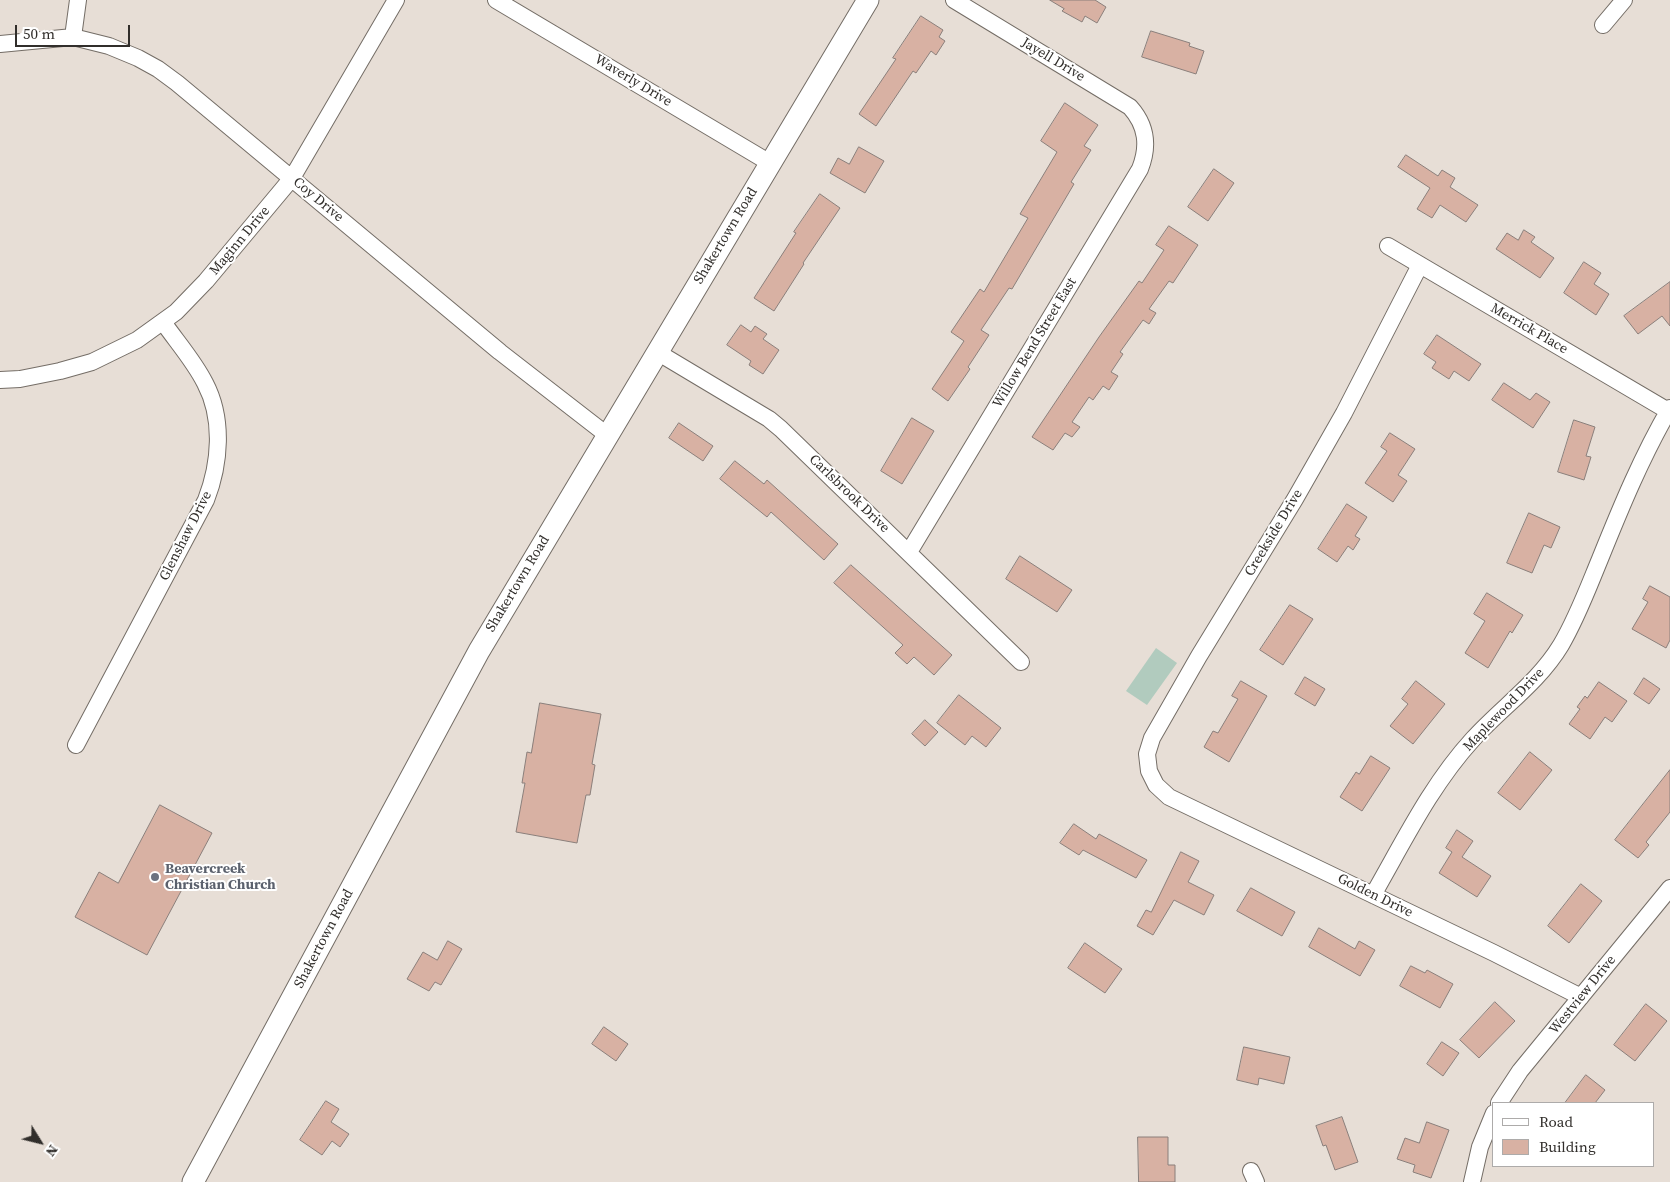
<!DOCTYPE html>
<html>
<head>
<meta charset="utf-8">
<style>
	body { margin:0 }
	#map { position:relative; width:1670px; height:1182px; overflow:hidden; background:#e7ded6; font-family:"Source Serif 4",serif }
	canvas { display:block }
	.legend { position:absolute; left:1492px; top:1102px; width:162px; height:65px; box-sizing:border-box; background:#fff; border:1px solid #adabaa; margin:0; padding:6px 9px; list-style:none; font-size:15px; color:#312e2b }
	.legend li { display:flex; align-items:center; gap:10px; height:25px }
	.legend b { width:25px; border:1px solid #adabaa }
	.north { position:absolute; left:15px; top:1117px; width:50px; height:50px; -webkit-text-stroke:4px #fff; paint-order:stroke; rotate:126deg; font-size:14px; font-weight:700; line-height:20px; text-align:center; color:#312e2b }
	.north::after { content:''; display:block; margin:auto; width:18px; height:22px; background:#312e2b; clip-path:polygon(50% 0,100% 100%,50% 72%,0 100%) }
	.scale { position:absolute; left:15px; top:25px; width:115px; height:22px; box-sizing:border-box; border:2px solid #312e2b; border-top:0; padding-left:6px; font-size:15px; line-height:18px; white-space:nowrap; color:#312e2b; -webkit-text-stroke:4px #fff; paint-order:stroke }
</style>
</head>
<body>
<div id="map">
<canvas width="1670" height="1182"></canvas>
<ul class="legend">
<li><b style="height:6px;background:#fff"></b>Road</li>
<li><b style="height:14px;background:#d8b1a3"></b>Building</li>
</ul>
<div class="north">N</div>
<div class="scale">50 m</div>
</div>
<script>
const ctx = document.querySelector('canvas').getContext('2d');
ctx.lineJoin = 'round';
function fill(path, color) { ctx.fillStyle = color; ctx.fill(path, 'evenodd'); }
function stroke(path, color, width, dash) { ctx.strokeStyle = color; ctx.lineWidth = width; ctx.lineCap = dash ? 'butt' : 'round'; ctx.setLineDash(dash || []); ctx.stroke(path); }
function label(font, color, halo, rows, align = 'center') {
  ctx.font = font + ' "Source Serif 4",serif'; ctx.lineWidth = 4; ctx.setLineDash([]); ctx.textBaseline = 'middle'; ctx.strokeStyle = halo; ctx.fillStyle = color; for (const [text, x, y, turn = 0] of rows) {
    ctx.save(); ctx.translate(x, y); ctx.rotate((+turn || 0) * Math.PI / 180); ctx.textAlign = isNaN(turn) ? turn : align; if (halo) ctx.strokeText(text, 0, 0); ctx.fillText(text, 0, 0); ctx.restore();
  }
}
fill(new Path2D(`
	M1156 648 1177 663 1147 705 1126 691Z`), '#b1cbbe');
const building = new Path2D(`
	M1050 0H1095L1106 7 1097 23 1085 16 1082 22 1062 11 1064 9Z
	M921 16 943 30 939 37 945 41 936 55 931 51 916 73 913 71 876 126 859 114 896 59 893 58Z
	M1151 31 1190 43 1189 46 1204 51 1196 74 1142 57Z
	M1065 103 1098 125 1084 146 1091 150 1071 182 1074 184 1012 289 1009 288 981 330 989 335 968 367 970 369 948 401 932 389 964 341 951 332 980 289 984 292 1028 218 1020 214 1057 152 1041 141Z
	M859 147 884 161 865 193 830 173 838 158 849 164Z
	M1406 155 1438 176 1442 170 1455 178 1450 187 1478 205 1466 222 1440 205 1432 218 1417 209 1430 188 1398 167Z
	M1214 169 1234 183 1208 221 1188 207Z
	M820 194 840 208 803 263 804 264 774 311 754 298 796 233 794 232Z
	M1169 226 1198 245 1173 283 1169 281 1149 309 1156 313 1149 324 1143 320 1120 352 1123 354 1111 372 1118 376 1109 390 1103 386 1093 400 1089 397 1072 422 1080 427 1072 437 1065 433 1053 450 1032 437 1099 337 1139 281 1142 283 1164 250 1156 245Z
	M1524 230 1535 237 1531 242 1554 258 1540 278 1496 249 1507 233 1518 240Z
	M1584 262 1601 273 1594 284 1609 294 1596 315 1564 293Z
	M1670 282V326L1662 316 1638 334 1624 316Z
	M741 325 751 332 755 326 767 334 763 339 779 350 763 374 749 365 751 361 727 345Z
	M1437 335 1481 364 1469 381 1454 371 1449 379 1432 368 1436 362 1424 354Z
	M1504 383 1530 400 1536 393 1550 402 1533 428 1492 400Z
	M912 418 934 431 902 484 881 471Z
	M1574 420 1595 427 1586 456 1591 457 1584 480 1558 472Z
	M679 423 713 446 703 461 669 438Z
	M1390 433 1415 449 1398 475 1407 481 1393 502 1365 483 1387 451 1381 447Z
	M735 461 764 484 767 480 838 544 824 560 771 512 767 517 720 479Z
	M1347 504 1367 517 1355 536 1360 539 1353 550 1348 546 1337 562 1318 549Z
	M1529 513 1560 527 1551 548 1544 545 1532 573 1507 563Z
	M1020 556 1072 590 1057 612 1006 579Z
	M851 565 952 655 934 675 914 657 907 664 895 653 903 645 834 583Z
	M1650 586 1670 597V640L1666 648 1632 629 1648 602 1643 599Z
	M1487 593 1523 615 1512 633 1510 631 1488 668 1465 653 1485 621 1474 614Z
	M1290 605 1313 619 1283 665 1260 650Z
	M1305 677 1325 689 1315 706 1295 694Z
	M1644 678 1660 689 1649 704 1634 694Z
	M1241 681 1267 696 1229 762 1204 747 1213 731 1218 733 1238 699 1232 696Z
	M1416 681 1445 704 1413 744 1390 726 1408 704 1402 699Z
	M1599 682 1627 701 1612 722 1605 717 1590 739 1569 724 1580 709 1577 707 1585 696 1587 698Z
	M959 695 1001 728 986 747 972 736 965 745 937 723Z
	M540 703 601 714 592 764 595 765 590 795H586L577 843 516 832 525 783H522L527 752 531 753Z
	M925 720 938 732 925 746 912 734Z
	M1530 752 1552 770 1520 810 1498 793Z
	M1371 756 1390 768 1362 811 1340 797 1356 772 1359 774Z
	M1670 770V812L1646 842 1649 845 1638 858 1615 840Z
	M160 805 212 833 147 955 75 917 99 872 118 883Z
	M1074 824 1096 839 1099 834 1147 860 1136 878 1083 850 1079 855 1060 843Z
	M1457 830 1473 841 1462 857 1491 876 1477 897 1439 873 1452 852 1446 848Z
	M1181 852 1199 861 1188 882 1214 895 1204 915 1174 900 1153 935 1137 926 1146 910 1151 912Z
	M1581 884 1602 901 1569 943 1548 926Z
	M1251 888 1295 912 1282 936 1237 911Z
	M1319 928 1355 949 1359 941 1375 950 1360 976 1309 947Z
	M448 941 462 949 441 985 435 982 429 991 407 979 423 952 437 960Z
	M1085 943 1122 969 1105 993 1068 968Z
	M1411 966 1425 973 1427 970 1453 984 1440 1008 1400 986Z
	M1495 1002 1515 1021 1479 1058 1460 1040Z
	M1646 1004 1667 1021 1635 1061 1614 1045Z
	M604 1027 628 1044 616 1061 592 1044Z
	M1442 1042 1459 1053 1443 1076 1427 1064Z
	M1244 1047 1290 1057 1284 1084 1259 1078 1258 1085 1237 1080Z
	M1586 1075 1605 1090 1595 1103H1565Z
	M326 1101 339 1109 331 1122 349 1134 340 1147 332 1141 322 1155 300 1140Z
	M1342 1117 1358 1162 1335 1170 1326 1145 1323 1146 1316 1126Z
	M1427 1122 1449 1130 1431 1178 1413 1172 1415 1165 1397 1159 1405 1138 1419 1143Z
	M1138 1137H1168V1165H1175V1182H1139Z`);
fill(building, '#d8b1a3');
stroke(building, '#8a7f7b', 1);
const minor = new Path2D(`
	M496 0 770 163
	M1603 25 1624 0
	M73 37 78 0
	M0 44 73 37 109 46 138 58 158 69 177 83 500 352 607 435
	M1388 246 1670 412
	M1420 265 1344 413 1295 499 1199 656 1152 738 1147 754 1149 771 1156 785 1169 797 1494 953 1581 997
	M657 352 769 419 781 429 1021 662
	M0 380 20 379 60 371 92 362 137 340 176 312 206 281 292 178 396 0
	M909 552 1140 169C1149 146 1147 126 1130 107L954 0
	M76 745 206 500C220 464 224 419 205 383 194 361 177 342 163 322
	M1373 895C1404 841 1431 785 1473 739 1502 707 1538 683 1561 645 1577 618 1588 588 1600 559 1621 507 1642 456 1670 408
	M1499 1103 1520 1071 1670 888
	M1251 1171 1256 1182
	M1472 1182 1480 1147 1494 1113`);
const tertiary = new Path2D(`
	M193 1182 479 651 868 0`);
stroke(minor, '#746d66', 18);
stroke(tertiary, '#746d66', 23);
stroke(minor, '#fff', 16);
stroke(tertiary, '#fff', 21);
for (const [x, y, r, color] of [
	[155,877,5,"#6b7280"]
]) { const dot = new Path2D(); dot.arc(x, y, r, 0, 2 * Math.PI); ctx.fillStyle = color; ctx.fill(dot); stroke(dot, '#fff', 2); }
label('14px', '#312e2b', '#fff', [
	["Jayell Drive",1053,60,31],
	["Waverly Drive",633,81,31],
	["Coy Drive",318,200,40],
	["Shakertown Road",726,236,-59],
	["Maginn Drive",240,241,-50],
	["Merrick Place",1529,329,30],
	["Willow Bend Street East",1035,343,-59],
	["Carlsbrook Drive",849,494,44],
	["Creekside Drive",1274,533,-59],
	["Glenshaw Drive",186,536,-63],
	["Shakertown Road",518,584,-59],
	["Maplewood Drive",1504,710,-46],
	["Golden Drive",1375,896,26],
	["Shakertown Road",324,939,-62],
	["Westview Drive",1583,995,-51]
]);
label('bold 14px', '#5b616d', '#fff', [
	["Beavercreek",165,869],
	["Christian Church",165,885]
], 'left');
</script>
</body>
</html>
